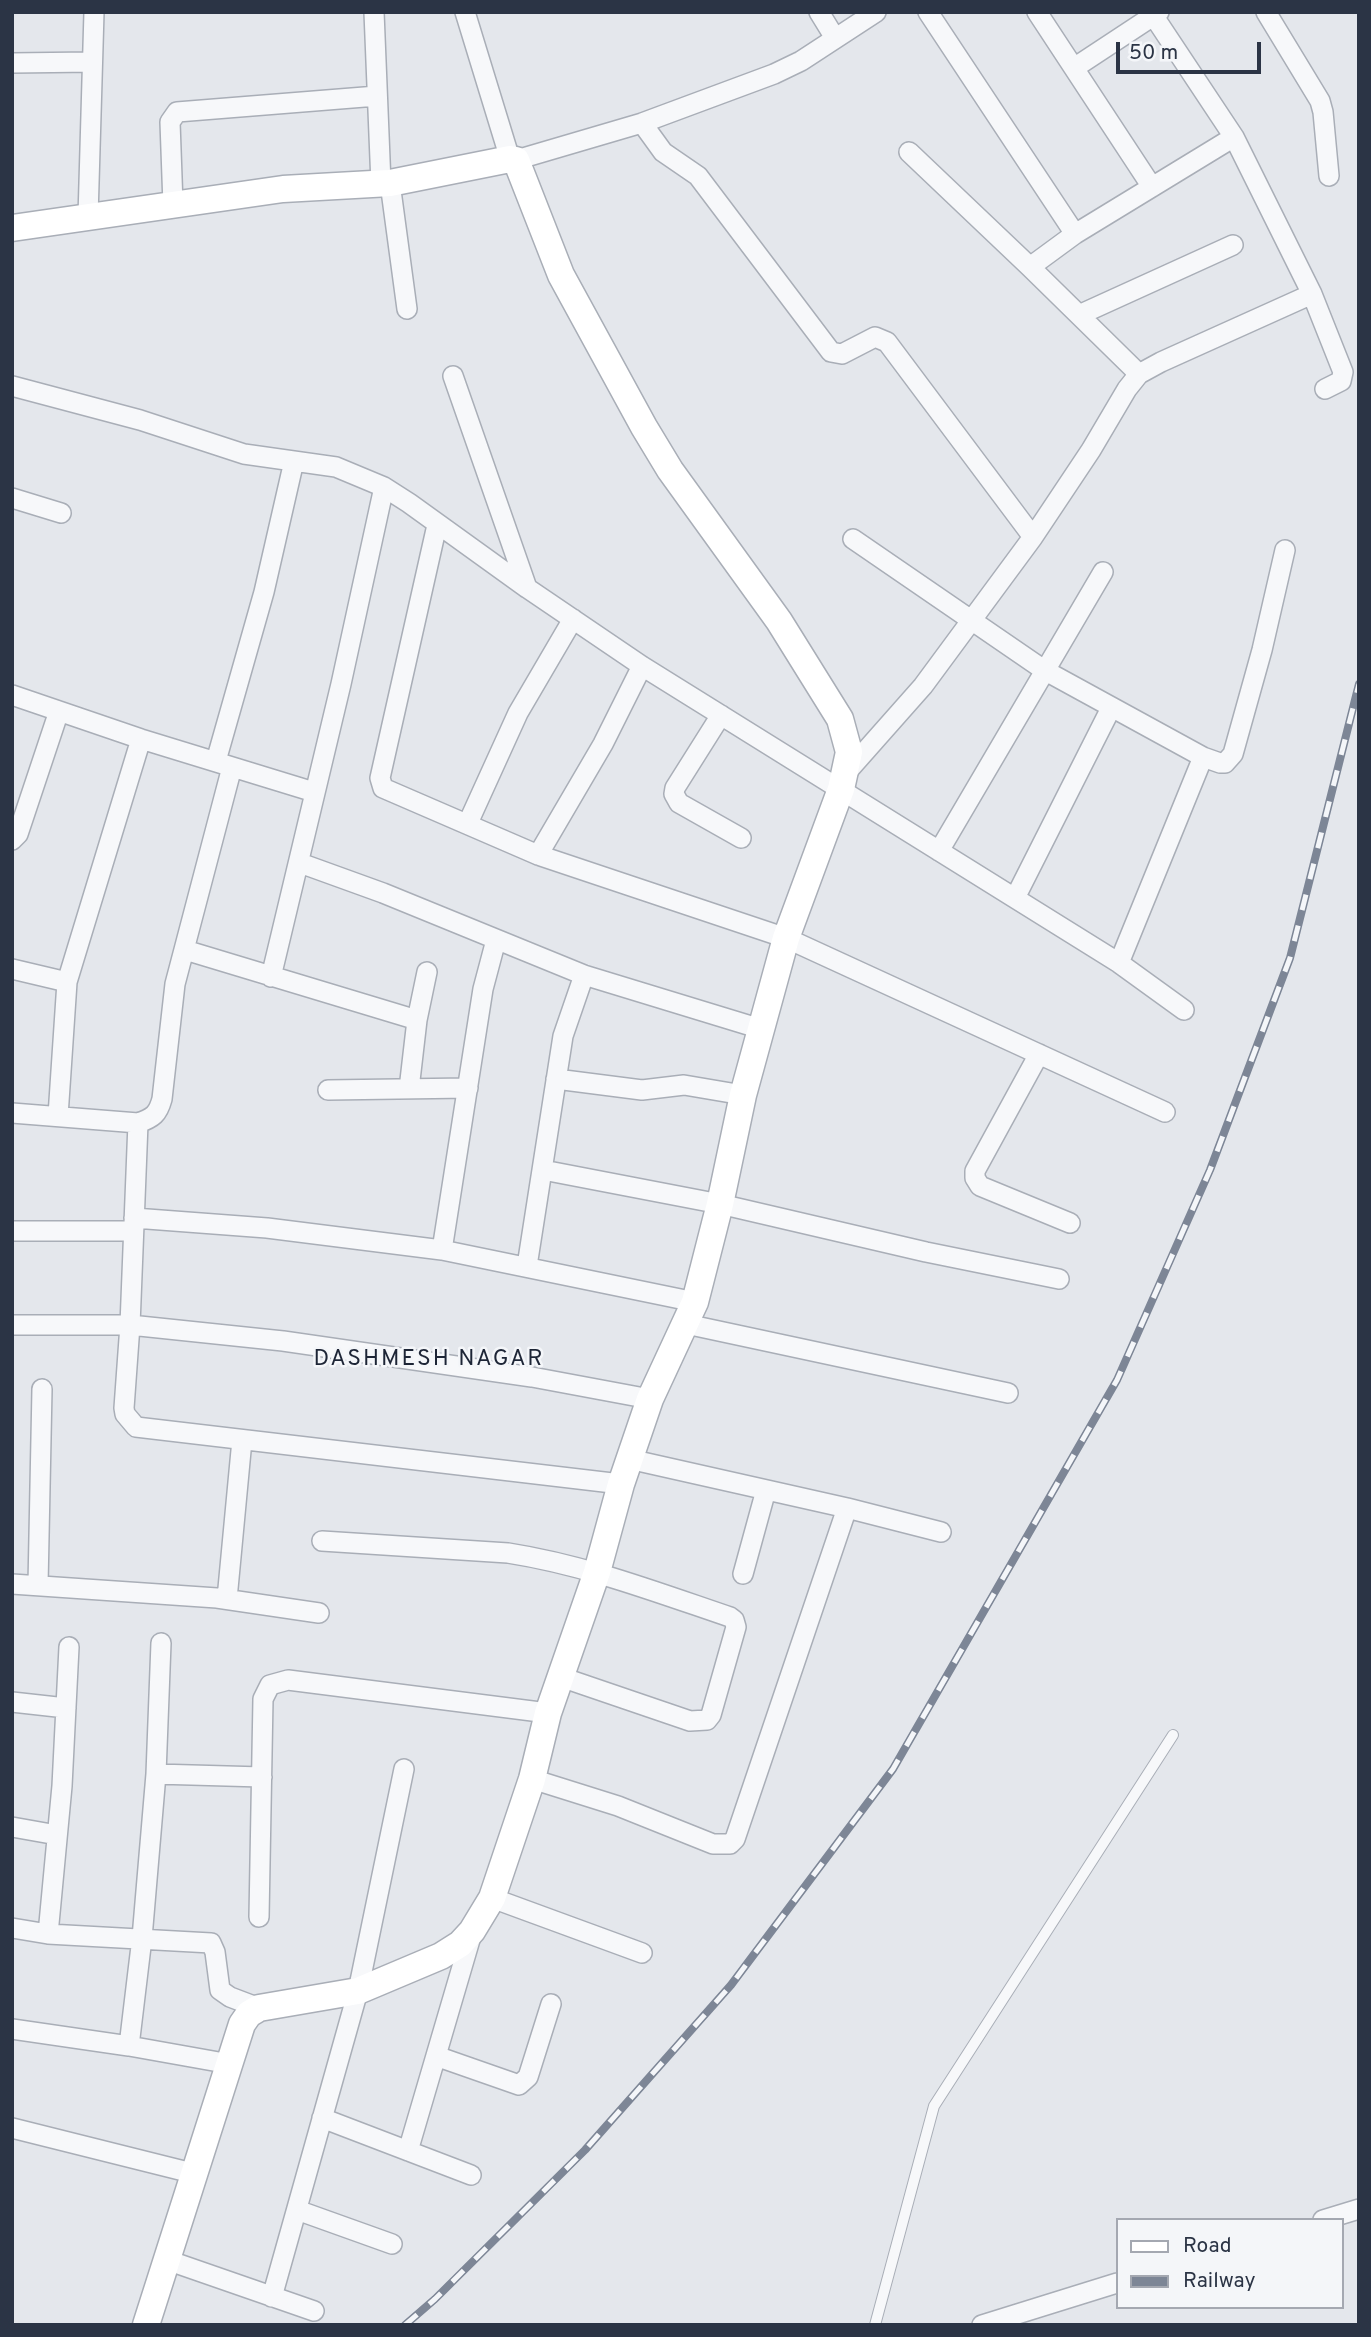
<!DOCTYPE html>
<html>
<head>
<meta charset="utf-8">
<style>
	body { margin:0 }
	#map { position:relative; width:1371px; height:2337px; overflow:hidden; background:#e4e7ec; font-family:Overpass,sans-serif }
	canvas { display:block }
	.frame { position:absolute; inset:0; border:14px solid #2b3445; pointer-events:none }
	.legend { position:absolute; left:1116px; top:2218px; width:228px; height:91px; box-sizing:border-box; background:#f4f6f9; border:2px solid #a4a8b1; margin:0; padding:9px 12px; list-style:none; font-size:21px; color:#2b3445 }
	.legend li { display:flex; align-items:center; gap:14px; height:35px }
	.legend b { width:35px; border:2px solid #a4a8b1 }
	.scale { position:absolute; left:1116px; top:42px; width:145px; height:32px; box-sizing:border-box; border:4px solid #2b3445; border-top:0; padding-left:9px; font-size:21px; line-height:24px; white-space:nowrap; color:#2b3445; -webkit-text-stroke:5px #f4f6f9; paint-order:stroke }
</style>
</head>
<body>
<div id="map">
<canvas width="1371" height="2337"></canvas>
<div class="frame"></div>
<ul class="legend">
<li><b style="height:9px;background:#fff"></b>Road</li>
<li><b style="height:9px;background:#7d8696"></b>Railway</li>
</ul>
<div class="scale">50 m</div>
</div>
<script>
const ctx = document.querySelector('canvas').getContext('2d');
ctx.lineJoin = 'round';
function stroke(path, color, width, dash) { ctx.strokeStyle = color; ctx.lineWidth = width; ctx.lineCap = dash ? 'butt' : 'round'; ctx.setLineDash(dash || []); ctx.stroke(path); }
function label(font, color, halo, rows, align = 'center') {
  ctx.font = font + ' Overpass,sans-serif'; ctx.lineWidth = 5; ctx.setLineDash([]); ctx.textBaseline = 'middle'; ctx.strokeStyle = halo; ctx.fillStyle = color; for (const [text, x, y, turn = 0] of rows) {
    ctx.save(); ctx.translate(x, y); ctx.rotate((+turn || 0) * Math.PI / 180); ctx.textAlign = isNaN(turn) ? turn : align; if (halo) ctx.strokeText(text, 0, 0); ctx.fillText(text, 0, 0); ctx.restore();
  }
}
const lane = new Path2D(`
	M875 2325 934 2106 1173 1735`);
const street = new Path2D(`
	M374 12 381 184
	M465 12 510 159
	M819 12 835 38
	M928 12 1075 234
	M1037 12 1152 187
	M1151 12 1234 137 1312 294 1343 372 1341 381 1325 389
	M1266 12 1320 101 1323 112 1329 176
	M12 63 92 62
	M1074 68 1159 12
	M642 123 663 152 698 176 831 352 842 354 875 337 887 342 1033 537
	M909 152 1030 267 1139 374
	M516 160 642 123 774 74 801 61 876 12
	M390 183 407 309
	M173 205 170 122 177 112 377 96
	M88 217 94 12
	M1030 267 1075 234 1234 137
	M1079 315 1233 245
	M453 376 527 588
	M12 386 140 420 244 454 336 467 384 487 409 503 527 588 642 666 1119 963 1184 1010
	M12 498 61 513
	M437 525 380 778 383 788 538 855 786 938 1165 1112
	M853 539 1044 670 1203 757 1220 763H1225L1233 754 1262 650 1285 550
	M12 695 141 739 314 792
	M721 715 675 788 674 794 679 803 741 838
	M216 761 264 592 294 461
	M846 773 923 686 1033 537 1091 450 1127 389 1139 374 1161 362 1312 294
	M468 823 518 713 573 619
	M12 840 18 834 59 711
	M939 851 1103 572
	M538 855 603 744 642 666
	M300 863 383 893 584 975 761 1029
	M1015 898 1111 708
	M185 950 417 1020
	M1119 963 1203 757
	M12 969 67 982
	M271 977 341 684 384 487
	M1039 1054 975 1171V1178L980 1186 1070 1223
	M556 1079 642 1090 684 1085 743 1095
	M409 1089 417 1020 427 972
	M328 1090 468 1088
	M12 1113 138 1123C153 1118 158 1114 162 1099L175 984 232 767
	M58 1116 67 982 141 739
	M138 1123 130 1325 124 1408 125 1414 136 1427 621 1484
	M543 1170 720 1204 926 1252 1059 1279
	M134 1218 267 1228 442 1250 695 1302
	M12 1231H133
	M442 1250 483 989 496 940
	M527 1266 563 1036 584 975
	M686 1324 1008 1393
	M12 1325H130L283 1341 532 1377 650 1399
	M629 1459 847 1508 941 1532
	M322 1541 508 1553C585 1565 656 1592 730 1617L734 1620 736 1627 711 1715 707 1720 690 1721 561 1677
	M743 1574 766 1490
	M12 1584 217 1598 319 1613
	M38 1585 42 1389
	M227 1599 242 1440
	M12 1702 66 1708
	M156 1774 262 1777
	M532 1779 618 1806 713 1844H730L735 1839 847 1508
	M12 1827 57 1835
	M492 1898 642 1953
	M259 1917 263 1699 270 1685 288 1680 548 1713
	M12 1928 48 1934 211 1943 215 1952 220 1990 230 1997 259 2008
	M48 1934 62 1786 69 1647
	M12 2029 129 2046 230 2064
	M129 2046 142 1938 156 1774 161 1643
	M436 2056 519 2085 528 2077 551 2004
	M322 2118 471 2175
	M12 2128 196 2174
	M408 2151 472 1933
	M297 2210 392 2244
	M1323 2220 1359 2209
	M167 2260 314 2311
	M272 2297 358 1991 404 1769
	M982 2325 1117 2283`);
const secondary = new Path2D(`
	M12 228 283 189 390 183 510 159 516 160 561 275 644 427 670 470 779 621 840 719 849 752 841 789 786 938 743 1095 720 1204 695 1302 650 1399 621 1484 597 1572 548 1713 532 1779 492 1898 472 1931 460 1944 441 1956 358 1991 259 2008 249 2014 242 2024 146 2325`);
stroke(lane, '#a9aeb7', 12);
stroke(street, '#a9aeb7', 22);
stroke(secondary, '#a9aeb7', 29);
stroke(lane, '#f7f8fa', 10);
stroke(street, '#f7f8fa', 19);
stroke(secondary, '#fff', 26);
const rail = new Path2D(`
	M405 2325 435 2299 585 2150 731 1985 893 1769 1117 1380 1210 1170 1290 958 1359 684`);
stroke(rail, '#7d8696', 8);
stroke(rail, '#f4f6f9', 5, [16]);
ctx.letterSpacing = '2px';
label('23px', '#1d2536', '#f4f6f9', [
	["DASHMESH NAGAR",429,1360]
]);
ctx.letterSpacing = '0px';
</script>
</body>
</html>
